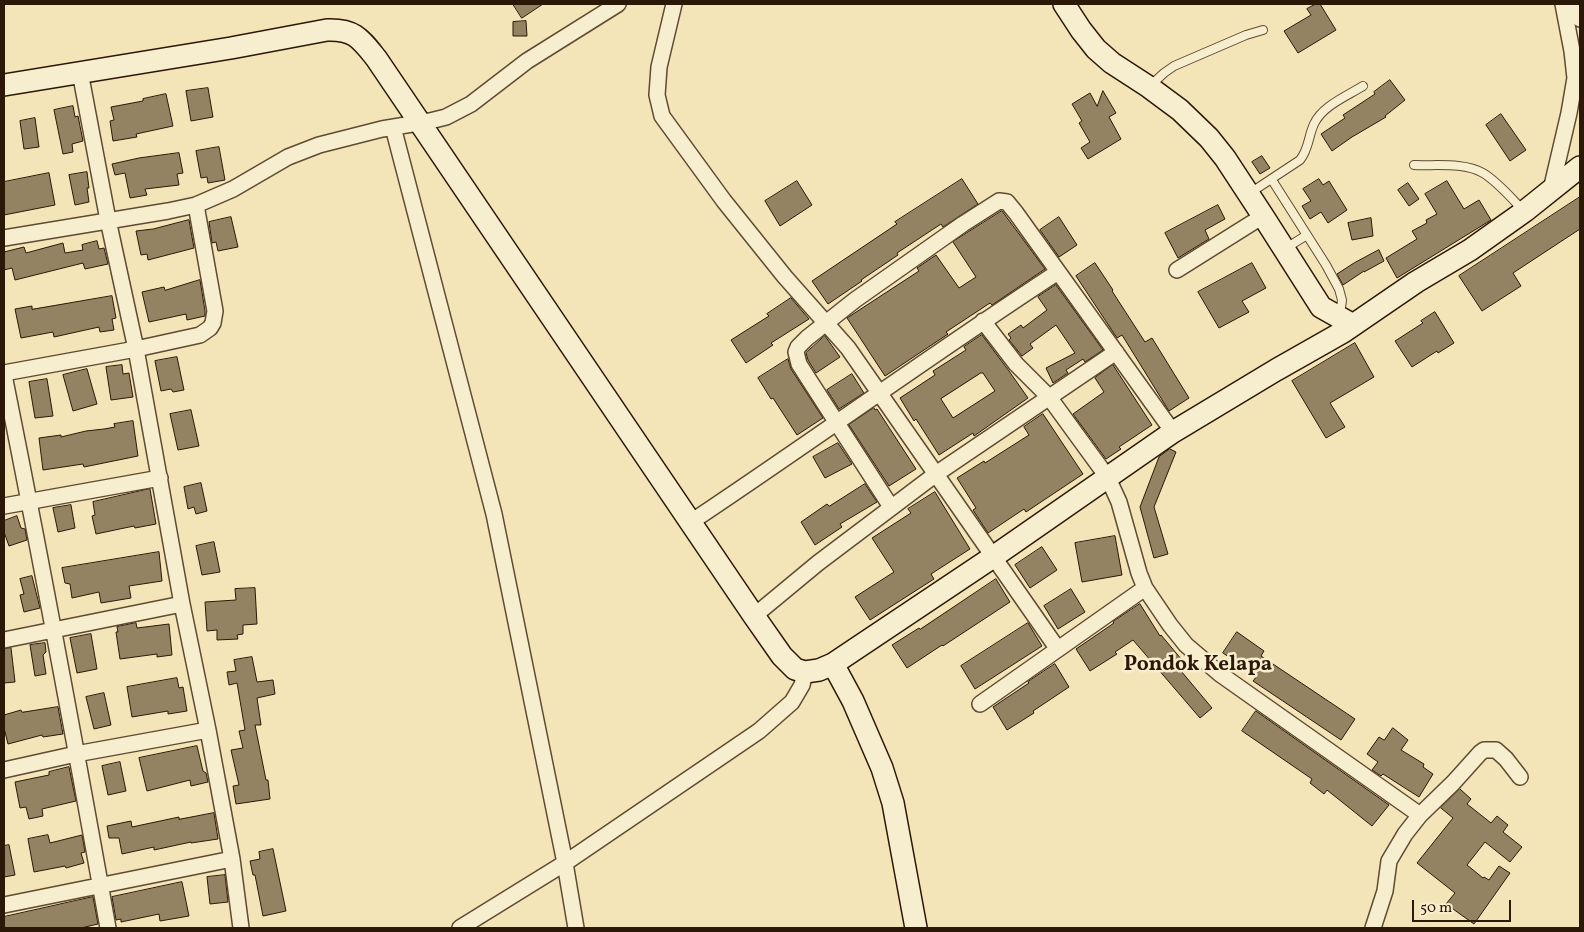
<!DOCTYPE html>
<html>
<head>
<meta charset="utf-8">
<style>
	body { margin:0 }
	#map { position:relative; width:1584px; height:932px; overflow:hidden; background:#f3e5b7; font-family:Vollkorn,serif }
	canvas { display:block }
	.frame { position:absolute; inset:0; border:5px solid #2b1806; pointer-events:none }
	.scale { position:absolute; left:1412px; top:900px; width:99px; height:22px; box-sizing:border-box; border:2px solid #2b1806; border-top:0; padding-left:6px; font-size:15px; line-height:18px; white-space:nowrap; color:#2b1806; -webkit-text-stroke:4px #f7eed0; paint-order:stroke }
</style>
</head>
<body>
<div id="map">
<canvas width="1584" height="932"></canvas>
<div class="frame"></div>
<div class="scale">50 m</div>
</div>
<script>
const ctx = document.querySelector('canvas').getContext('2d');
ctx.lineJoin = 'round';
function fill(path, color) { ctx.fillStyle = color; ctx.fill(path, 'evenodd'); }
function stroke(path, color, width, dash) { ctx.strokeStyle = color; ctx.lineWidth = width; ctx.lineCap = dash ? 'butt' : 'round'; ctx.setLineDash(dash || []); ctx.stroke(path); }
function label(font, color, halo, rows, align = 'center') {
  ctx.font = font + ' Vollkorn,serif'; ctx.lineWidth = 5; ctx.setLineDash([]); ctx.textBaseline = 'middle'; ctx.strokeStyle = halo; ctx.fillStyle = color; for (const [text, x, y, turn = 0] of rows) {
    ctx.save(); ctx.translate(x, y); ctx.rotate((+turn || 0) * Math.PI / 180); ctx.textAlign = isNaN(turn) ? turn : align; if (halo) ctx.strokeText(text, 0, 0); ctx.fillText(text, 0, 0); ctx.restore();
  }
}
const building = new Path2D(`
	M513 4H543L522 18Z
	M1316 4H1320L1336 30 1298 53 1284 31 1311 15 1307 9Z
	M526 21 527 36H513V22Z
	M1390 80 1405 100 1385 116 1386 117 1352 137 1332 151 1321 134 1345 118 1343 115 1375 94 1374 92Z
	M208 88 213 117 191 121 186 91Z
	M1103 91 1116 113 1109 117 1121 139 1088 159 1081 148 1090 142 1079 123 1082 121 1072 104 1090 93 1097 106Z
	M166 94 173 126 136 134 137 137 113 141 110 121 114 120 111 107 143 101V99Z
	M73 106 75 117 78 116 83 141 72 144 73 152 63 154 54 110Z
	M1501 114 1526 150 1510 161 1486 125Z
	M35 118 39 147 24 149 20 121Z
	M219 147 225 180 208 183 207 177 201 178 196 151Z
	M179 153 183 173 177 174 179 185 145 189 147 195 130 198 125 173 115 175 112 164 139 158Z
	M1262 156 1270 168 1260 174 1252 162Z
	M87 172 89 188H87L89 202 75 205 69 175Z
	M49 173 55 205 4 215V182Z
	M962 179 978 204 943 227 941 224 897 253 898 255 861 280 862 281 828 304 812 281 897 224 895 222Z
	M1319 179 1323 185 1329 181 1347 210 1328 223 1321 212 1310 219 1302 206 1311 201 1303 189Z
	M797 181 812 205 780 226 765 201Z
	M1447 181 1464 209 1479 200 1491 220 1397 278 1386 258 1417 239 1412 231 1427 223 1426 220 1437 214 1425 194Z
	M1408 183 1419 199 1409 206 1398 190Z
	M1580 197V229L1513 273 1521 286 1482 311 1459 276Z
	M1218 205 1225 219 1205 230 1209 239 1178 258 1165 233Z
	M1002 211 1045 269 992 305 990 303 946 332 948 334 885 376 847 318 919 271 917 268 936 255 959 288 976 277 953 242Z
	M231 217 238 247 218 251 216 242 212 243 209 222Z
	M1059 217 1077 245 1059 257 1040 230Z
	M1371 218 1373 236 1352 240 1348 223Z
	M189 220 194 248 148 260 147 254 141 255 136 231 153 229Z
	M97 241 99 249 104 248 108 264 85 269 83 263 15 280 12 268 4 270V252L24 247 26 253 63 243 65 253 83 250 82 245Z
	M1379 250 1384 261 1364 272V271L1343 285 1337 274 1354 263Z
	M1095 263 1113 290 1112 291 1145 342 1152 338 1189 398 1169 411 1122 335 1117 338 1076 276Z
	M1252 263 1266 288 1242 301 1249 312 1219 328 1198 292Z
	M200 280 205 311V316L187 320 186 314 149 322 142 292 164 287 165 290Z
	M1056 285 1103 350 1085 362 1083 359 1066 370 1068 373 1053 383 1046 368 1075 353 1056 325 1030 344 1033 348 1022 356 1009 340 1011 338 1008 334 1021 325 1023 328 1047 310 1038 297Z
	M112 296 116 318 112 319 114 330 100 332 99 327 54 337 53 332 21 338 15 309 32 306V309Z
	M791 298 809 319 771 343 773 345 746 363 731 340 769 316 767 314Z
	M1435 312 1454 343 1438 353 1437 351 1412 367 1395 341 1423 323 1421 321Z
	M982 335 1009 371 1028 398 974 436 973 433 939 455 916 419 914 421 900 398 935 375 933 371 966 350 964 347ZM981 373H983L995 391 953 418 941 399Z
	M825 336 840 357 816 373 808 360 806 353Z
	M1355 343 1374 377 1330 403 1345 427 1326 438 1292 381Z
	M177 357 184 390 173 392 171 389 161 391 155 361Z
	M788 359 791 369 823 418 797 435 773 398 771 399 758 378Z
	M122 365 123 374 129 373 133 397 111 400 106 367Z
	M1113 365 1152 425 1119 447 1121 449 1106 459 1073 414 1104 392 1095 378Z
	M87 369 97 404 73 411 63 375Z
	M852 374 864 393 839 409 827 390Z
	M47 379 53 416 35 418 29 382Z
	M874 408 875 410 877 409 916 469 889 486 849 425Z
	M191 410 199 446 178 450 170 414Z
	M1043 414 1083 474 1026 512 1024 509 988 533 973 510 976 508 957 478 984 461 985 463 1029 435 1024 427Z
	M133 421 138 456 84 467 83 464 43 470 39 438 61 435V437L86 431 104 429 115 427 114 424Z
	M838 443 852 464 825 478 813 457Z
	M1170 449 1176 452 1154 507 1168 554 1154 558 1140 507 1159 457Z
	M201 483 207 511 196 514 194 507 188 509 184 487Z
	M865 484 877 502 840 524 842 527 815 545 801 522 827 504 829 506Z
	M150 489 156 524 135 528 134 526 96 534 92 516 95 515 93 502Z
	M935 492 970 549 931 574 934 579 870 620 855 597 894 572 872 538 911 513 908 509Z
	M71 505 75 528 58 532 53 508Z
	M17 516 21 528 25 529 27 540 9 546 4 532V521Z
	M1115 536 1122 575 1082 582 1075 543Z
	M214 542 220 572 202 575 196 546Z
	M1042 547 1057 570 1030 588 1015 565Z
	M159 552 162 581 129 586 131 598 101 603 99 592 72 598 70 584 65 583 62 568Z
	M32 576 40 608 24 612 20 595 24 594 20 579Z
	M996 579 1010 602 943 646 942 645 907 668 892 645 919 628 920 629Z
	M255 588 257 624 243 625V634L237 635 238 639 217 640V630L207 631 205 602 236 600 235 589Z
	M1071 589 1085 612 1058 629 1044 606Z
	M1140 604 1160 636 1161 635 1182 660 1176 665 1212 708 1200 718 1133 640 1115 652 1117 654 1090 671 1076 649 1114 623 1113 622Z
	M136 623 137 628 169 624 172 655 157 657V654L120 659 116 632H118L117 627Z
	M1028 623 1042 646 975 689 961 666Z
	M1237 632 1264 651 1261 656 1355 719 1341 740 1253 681 1257 676 1223 653Z
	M91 634 97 669 77 673 70 638Z
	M45 643 46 652 43 655 46 674 35 676 30 645Z
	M11 648 15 682 4 683V649Z
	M252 657 257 682 273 680 275 694 257 698 261 725H255L266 780H268L270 799 236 804 233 786 239 785 231 750 243 748 239 731 245 730 237 683 229 685 227 672 236 671 234 660Z
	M1055 664 1069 687 1033 711 1034 713 1007 730 993 707 1029 683 1028 682Z
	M177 678 179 688 183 687 187 711 168 714V711L132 717 127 687Z
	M104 693 111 725 94 729 86 697Z
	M58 707 63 734 43 737 42 735 8 744 4 728V715L21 710 22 712Z
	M1256 711 1389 805 1372 826 1327 790 1324 794 1310 783 1312 779 1242 731Z
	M1393 728 1408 740 1401 750 1424 764 1423 767 1433 774 1419 797 1383 774 1381 776 1372 770 1378 762 1367 754 1379 737 1384 740Z
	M197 746 203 771 206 773 208 782 191 786 190 780 147 791 139 758Z
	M120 762 126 791 108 795 102 766Z
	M69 767 76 801 42 809 43 816 29 819 26 807 20 808 15 782 49 775V772Z
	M1460 789 1471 799 1467 804 1491 823 1497 816 1508 825 1503 832 1522 847 1510 862 1485 842 1467 865 1483 878 1484 877 1489 880 1499 866 1510 873 1474 924 1446 904 1455 893 1417 863 1453 818 1441 808Z
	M214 813 218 839 191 843V842L154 850V847L122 854 119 838H109L107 826 131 821 132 827 179 817V819Z
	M48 835 50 843 82 835 85 852 81 853 84 863 66 868 65 866 34 872 28 839Z
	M9 845 15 875 4 877V846Z
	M273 849 286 911 263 916 255 875H253L250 861 260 859 259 852Z
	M225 875 228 902 210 904 207 877Z
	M182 882 189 916 160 921 159 914 121 922V919L116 920 112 897Z
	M93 897 98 924 81 928H4V917Z`);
fill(building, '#938362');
stroke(building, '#2b1806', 1);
const lane = new Path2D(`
	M1151 85 1164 73 1174 66 1246 35 1263 30
	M1414 165C1435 166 1464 162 1483 173 1498 182 1511 198 1523 210
	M1272 180 1326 265 1339 289 1342 300 1340 315
	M1250 193 1300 160C1309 149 1308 137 1314 124 1322 106 1347 96 1363 86
	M1286 248 1307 235`);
const street = new Path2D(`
	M674 4 659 67 657 95 662 116 724 201 785 277 848 348 1057 648
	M1570 4 1580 19
	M80 72 108 220 136 349 182 604 208 730 232 859 241 928
	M393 127 494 514 565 863 576 928
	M1551 190 1569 113 1575 78 1572 51 1563 4
	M4 238 168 211 196 205 233 189 288 157 319 145 382 129 430 121 446 117 471 104 527 61 618 4
	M1177 270 1263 216
	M983 321 1016 364 1049 397 1108 478 1119 502 1139 573 1145 588 1170 625 1186 645 1220 674 1420 815
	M4 373 136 349 200 335 210 328 213 323 215 311 196 205
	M4 375C41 559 75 743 108 928
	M4 506 160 478
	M891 507 806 375 799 364 796 352 798 347 807 338 855 300 963 224 999 201 1007 202 1016 213 1173 432
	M691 522C814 440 934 353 1058 272
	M754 616 818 563 936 474 1116 352
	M4 640 182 604
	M980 704 1145 588
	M4 770 76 754 208 730
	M4 905 232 859
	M460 928 565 863 759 731 792 702 802 685 805 672
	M1373 928 1385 891 1389 861 1405 834 1420 815 1453 783 1480 753 1484 750H1496L1506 759 1520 777`);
const secondary = new Path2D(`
	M1064 4 1081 30 1096 49 1112 63 1149 87 1180 110 1209 138 1225 158 1263 216 1321 307 1353 325
	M4 85 231 48 327 30C354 29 360 38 376 58L754 616 782 656 795 669 805 672 819 670 833 664 993 557 1173 432 1276 370 1343 332 1416 282 1470 250 1525 211 1580 167
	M833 664 853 701 882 768 893 803 916 928`);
stroke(lane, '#5d4b32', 10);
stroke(street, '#5d4b32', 18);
stroke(secondary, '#2b1806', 24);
stroke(lane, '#f7eed0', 8);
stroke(street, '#f7eed0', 15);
stroke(secondary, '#f7eed0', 21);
label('bold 21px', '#2b1806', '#f7eed0', [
	["Pondok Kelapa",1198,666]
]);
</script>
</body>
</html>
